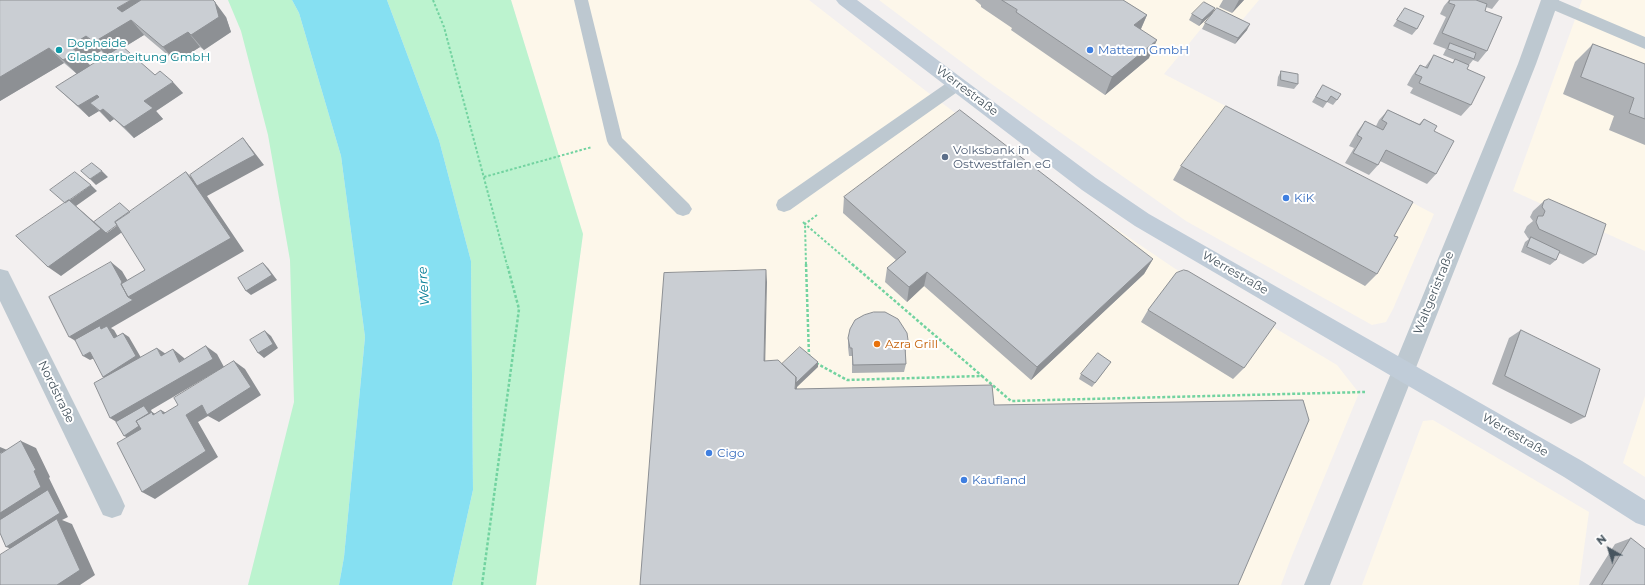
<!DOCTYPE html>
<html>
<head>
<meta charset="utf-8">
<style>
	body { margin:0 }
	#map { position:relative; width:1645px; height:585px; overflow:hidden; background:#f3f0f0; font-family:Montserrat,sans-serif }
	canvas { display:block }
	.north { position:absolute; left:1589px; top:529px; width:40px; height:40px; -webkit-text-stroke:3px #fff; paint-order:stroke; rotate:321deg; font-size:11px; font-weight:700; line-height:16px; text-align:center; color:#47555f }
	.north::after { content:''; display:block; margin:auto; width:14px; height:18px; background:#47555f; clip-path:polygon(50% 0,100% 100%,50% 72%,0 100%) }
</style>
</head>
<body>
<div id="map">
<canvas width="1645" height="585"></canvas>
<div class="north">N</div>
</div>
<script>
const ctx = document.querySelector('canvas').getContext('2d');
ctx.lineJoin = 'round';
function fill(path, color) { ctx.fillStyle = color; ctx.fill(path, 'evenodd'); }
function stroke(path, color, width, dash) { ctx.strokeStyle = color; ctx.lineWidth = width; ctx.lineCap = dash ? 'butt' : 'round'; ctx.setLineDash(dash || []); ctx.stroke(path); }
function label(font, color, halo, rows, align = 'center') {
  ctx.font = font + ' Montserrat,sans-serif'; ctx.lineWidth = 4; ctx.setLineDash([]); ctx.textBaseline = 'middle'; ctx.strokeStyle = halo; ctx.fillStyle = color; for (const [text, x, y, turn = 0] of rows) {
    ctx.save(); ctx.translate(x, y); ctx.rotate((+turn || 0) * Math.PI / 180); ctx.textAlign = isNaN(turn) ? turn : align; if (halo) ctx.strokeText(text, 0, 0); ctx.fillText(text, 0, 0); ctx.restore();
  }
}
fill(new Path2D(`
	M511 0H809L926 91 1050 184 1174 268 1337 365 1359 393 1291 558 1281 585H536L583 234Z
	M879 0H1259L1238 25 1214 13 1164 74 1434 214 1393 309 1386 322 1372 325 1186 221 983 78Z
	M1582 0H1645V251L1513 191Z
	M1645 396V477L1623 463Z
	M1433 420 1589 512 1579 585H1362L1423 421Z`), '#fdf7ea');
fill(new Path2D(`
	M228 0H292L299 13 341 156 365 337 344 557 339 585H248L294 402 290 260 268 135 241 31Z
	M387 0H511L583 234 536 585H452L473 490 471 261 439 140Z`), '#bcf3cf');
fill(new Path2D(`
	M292 0H387L439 140 471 261 473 490 452 585H339L344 557 365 337 341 156 299 13Z`), '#86e0f2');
stroke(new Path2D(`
	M433 0 444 27 507 265
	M484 177 592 147
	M817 215 805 224 853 265
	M803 222 805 224 806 265`), '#72d3a0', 2, [2.5, 2]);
stroke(new Path2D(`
	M806 264 809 356
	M852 264 982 376
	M816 363 847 380 982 376 1011 401 1365 392
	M482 585 519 309 507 264`), '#72d3a0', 2.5, [3, 2]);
fill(new Path2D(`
	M574 0H588L622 138 689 204 692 209 689 214 683 216 677 214 609 145 607 141Z
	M1543 0H1558L1645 37V49L1544 6 1542 2Z
	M957 78 963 80 965 84 963 88 790 210 784 212 778 210 776 205 778 200 951 80Z`), '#bdc8d0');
fill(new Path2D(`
	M1541 0H1559L1536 64 1330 585H1304L1518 64Z
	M0 269 8 271 121 497 125 506 121 515 112 518 103 515 0 301Z`), '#bdc8d0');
fill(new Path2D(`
	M836 0H857L1096 178 1149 214 1582 461 1645 500V526L1636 523 1564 477 1135 226 1082 190 839 4Z`), '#c0ccd8');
fill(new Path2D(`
	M0 0 226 17 231 32 204 50 200 47 176 62 144 35 123 48 155 75 183 93 156 111 163 119 134 138 114 119 110 122 99 111 89 117 56 87 77 74 64 63 0 101ZM101 51 106 56 90 66 85 60Z
	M975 0H1123L1147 15 1141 29 1149 58 1105 95 1011 30 1012 28 981 7V5Z
	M1223 0H1244L1232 13 1219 7Z
	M1449 0H1499L1492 9 1486 7 1485 11 1487 51 1478 62 1473 60 1469 65 1467 69 1471 105 1461 116 1410 93 1413 88 1407 85 1412 76 1420 65 1425 67 1434 55 1452 63 1455 60 1443 55 1446 49 1433 44 1446 17 1440 14 1444 6Z
	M1215 8 1212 14 1199 26 1189 20 1192 14Z
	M1405 8 1417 29 1412 35 1393 26Z
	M1205 23 1247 30 1235 44 1202 29Z
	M1593 44 1645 64V145L1609 130 1614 116 1563 94 1575 62Z
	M1281 71 1298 84 1294 89 1277 86 1278 77Z
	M1323 85 1337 100 1333 105 1327 102 1323 108 1312 102Z
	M1388 110 1419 124 1424 119 1434 131 1436 174 1427 184 1380 161 1378 165 1369 175 1345 163 1354 148 1349 146 1357 132 1365 121 1376 126 1379 120Z
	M1181 166 1377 274 1365 286 1173 180Z
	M844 197 1153 259 1144 274 1031 380 924 286 907 302 885 282 887 268 896 260 843 213Z
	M1544 201 1596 255 1583 264 1559 253 1556 260 1550 265 1521 252 1525 242 1529 239 1528 238 1524 232 1527 226 1533 221 1530 217 1533 211Z
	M1148 310 1244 368 1233 379 1141 322Z
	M1521 330 1585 417 1571 424 1492 384 1509 338Z
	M848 338 908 340 905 355 906 364 904 372 852 373V356H849L848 347Z
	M1108 366 1092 387 1079 379 1081 374Z
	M1631 538 1645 585H1589L1615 544Z`), '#aeb1b5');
fill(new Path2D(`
	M131 0H169L131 20 144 35 108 57 94 42 117 8Z
	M1239 0H1244L1232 13Z
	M215 2 226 17 231 32 204 50 191 35Z
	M1215 8 1212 14 1199 26 1202 20Z
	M1147 15 1139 33 1134 25Z
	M1250 24 1247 30 1235 44 1238 38Z
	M188 32 200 47 176 62 163 47Z
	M86 36 101 51 85 60 92 67 78 75 63 60 70 46Z
	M1157 40 1149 58 1105 95 1112 77Z
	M49 48 64 63 0 101V77Z
	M173 82 183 93 156 111 163 119 134 138 124 127 144 101Z
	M97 95 107 105 90 103 99 111 89 117 78 106Z
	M103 109 114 119 110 122 100 111Z
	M243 138 251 148 264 165 207 196 244 251 111 328 114 330 121 342 82 345 69 337 128 297 111 262 122 271 135 293 186 172 199 185Z
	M102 171 108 177 96 185 90 179Z
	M91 185 97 191 76 206 107 233 133 214 139 220 61 276 48 267 66 203Z
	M1153 259 1144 274 1031 380 1037 367Z
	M263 263 268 268 277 280 251 295 246 291Z
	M766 270 767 282 765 372 764 361Z
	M927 272 924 286 907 302 909 287Z
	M265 331 271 336 278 348 264 358 258 353Z
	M123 333 129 337 143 361 110 381 103 377Z
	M206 346 217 354 224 367 151 410 152 412 164 419 131 439 124 436 123 426 110 418Z
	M157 348 169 356H161Z
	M173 349 184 358 190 370 179 362Z
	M90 352 97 357 90 360 83 356Z
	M234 361 245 369 261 395 219 422 208 416 198 422 218 457 155 499 142 492 186 415Z
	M818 362V367L797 387 796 399 795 389 796 377Z
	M161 410 173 417 163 414Z
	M21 441 36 448 50 477 49 478 68 517 62 520 72 524 95 575 80 585H57L15 550 6 547 0 526V513Z
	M0 447 12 452 1 453 0 452Z`), '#8d9094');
const building = new Path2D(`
	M0 0H131L117 8 122 12 141 0H213L215 2 219 17 191 35 188 32 163 47 131 20 94 42 86 36 70 46 77 52 63 60 49 48 0 77Z
	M1002 0H1123L1147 15 1134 25 1157 40 1112 77 1016 12 1017 10Z
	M1450 0H1476L1487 4 1485 11 1502 17 1487 51 1442 33 1455 5 1449 3Z
	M1204 2 1215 8 1202 20 1192 14Z
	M1217 8 1250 24 1238 38 1205 23Z
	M1405 8 1424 16 1417 29 1397 20Z
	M1450 43 1476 53 1474 59 1448 49Z
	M1593 44 1645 64V119L1629 113 1634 98 1581 77Z
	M122 46 155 75 160 71 173 82 144 101 153 108 124 127 103 109 100 111 90 103 99 97 97 95 78 106 56 87Z
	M1434 55 1453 63 1455 59 1469 65 1467 69 1485 77 1471 105 1419 83 1422 77 1415 74 1420 65 1427 68Z
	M1281 71 1298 74V84L1281 80Z
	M1323 85 1341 94 1337 100 1331 96 1327 102 1316 97Z
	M1226 106 1413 202 1394 236 1398 237 1377 274 1181 166Z
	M960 110 1153 259 1037 367 927 272 909 287 887 268 906 252 844 197Z
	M1388 110 1420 125 1424 119 1437 126 1434 131 1454 141 1436 174 1386 150 1378 165 1353 153 1362 138 1357 135 1365 121 1383 130 1387 123 1382 120Z
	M243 138 255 155 197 186 190 175Z
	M92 163 102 171 90 179 81 171Z
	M75 172 91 185 65 203 50 190Z
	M186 172 231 238 128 297 121 284 145 270 115 222Z
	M1549 199 1606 224 1596 255 1539 229 1536 222 1538 216H1543L1545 211 1542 207 1544 201Z
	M69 200 101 229 48 267 16 236Z
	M120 203 130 212 115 222 117 225 106 233 94 222Z
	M1531 237 1560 251 1556 260 1527 247Z
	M111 262 122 282 121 284 128 297 133 300 69 337 49 297Z
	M263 263 272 275 246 291 238 278Z
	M766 270 764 361 778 360 796 377 795 389 992 385 994 405 1303 400 1309 420 1238 585H640L664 273Z
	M1184 270 1188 271 1276 323 1244 368 1148 310 1176 273Z
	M874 312H885L898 319 907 333 908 340 907 347H905L906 364 853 365 852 348H850L848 338 850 329 855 320 864 315Z
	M100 326 101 329 107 326 114 338 123 333 136 356 103 377 90 352 83 356 75 340Z
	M1521 330 1600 369 1585 417 1505 376Z
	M265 331 273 344 258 353 250 340Z
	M206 346 213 359 110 418 94 383 157 348 161 356 173 349 179 362Z
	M800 347 818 362 796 383V377L782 364Z
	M1098 353 1111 362 1095 383 1081 374Z
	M234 361 251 387 207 415 202 405 186 415 206 451 142 492 117 443 141 429 136 421 152 412 153 415 161 410 163 414 178 405 174 398Z
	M144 406 149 413 136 421 139 426 124 436 116 422Z
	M21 441 36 470 34 471 41 487 0 513V452L1 453Z
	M48 490 60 513 6 547 0 533V520Z
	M57 519 80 570 57 585H0V555Z
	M1631 538 1645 549V585H1602Z`);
fill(building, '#caced3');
stroke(building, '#8d9094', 1);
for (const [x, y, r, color] of [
	[59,50,4,"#0f9aa8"],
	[1090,50,4,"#3f7fe0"],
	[945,157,4,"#5c6f8a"],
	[1286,198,4,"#3f7fe0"],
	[877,344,4,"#e8710a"],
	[709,453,4,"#3f7fe0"],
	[964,480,4,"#3f7fe0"]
]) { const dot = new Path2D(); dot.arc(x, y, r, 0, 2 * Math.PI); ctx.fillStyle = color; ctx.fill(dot); stroke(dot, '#fff', 1.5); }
label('12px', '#0d838f', '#fff', [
	["Dopheide",67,43],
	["Glasbearbeitung GmbH",67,57]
], 'left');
label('12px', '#366cbe', '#fff', [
	["Mattern GmbH",1098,50],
	["KiK",1294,198],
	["Cigo",717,453],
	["Kaufland",972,480]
], 'left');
label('12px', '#47555f', '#fff', [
	["Werrestraße",967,91,37],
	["Werrestraße",1235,273,30],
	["Waltgeristraße",1434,293,-68],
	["Nordstraße",56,392,64],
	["Werrestraße",1515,435,30]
]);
label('12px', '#4e5e75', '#fff', [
	["Volksbank in",953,150],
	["Ostwestfalen eG",953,164]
], 'left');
label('12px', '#c56008', '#fff', [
	["Azra Grill",885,344]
], 'left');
label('italic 13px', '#057d96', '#fff', [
	["Werre",424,286,-94]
]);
</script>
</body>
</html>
